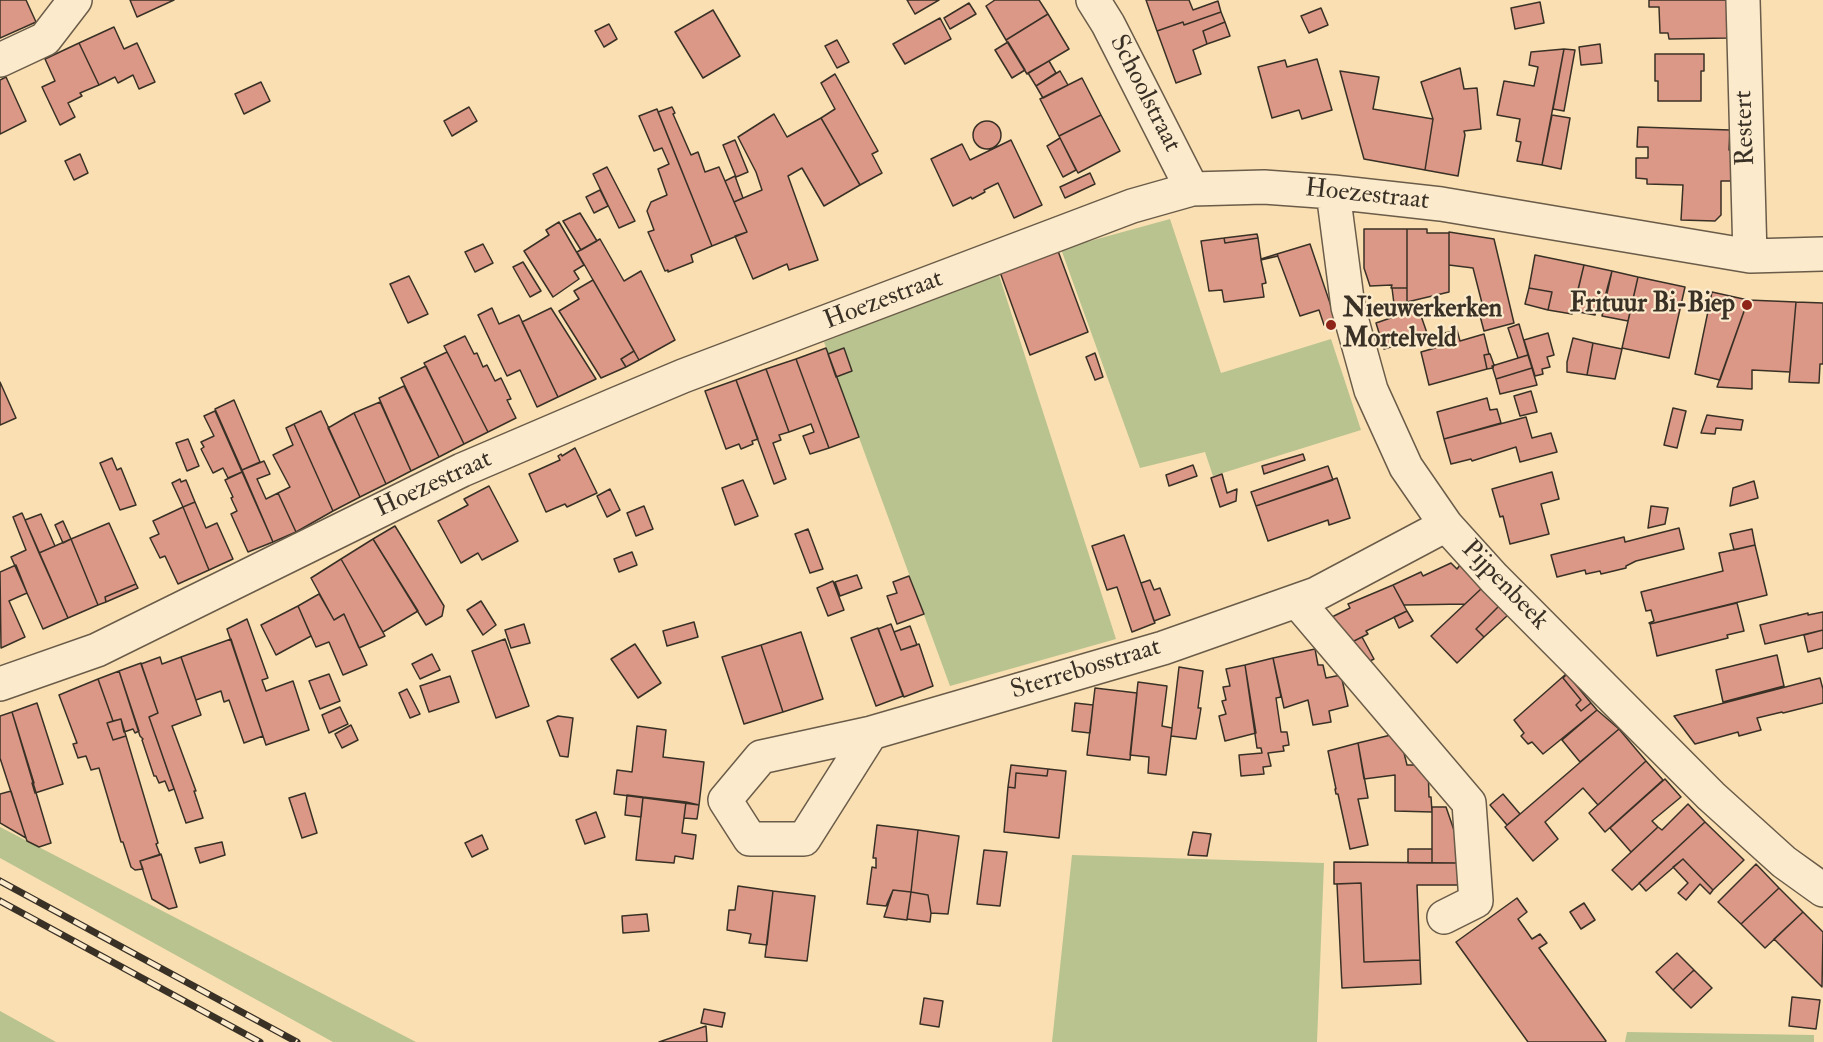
<!DOCTYPE html>
<html>
<head>
<meta charset="utf-8">
<style>
	body { margin:0 }
	canvas { display:block; background:#f9dfb1 }
</style>
</head>
<body>
<canvas width="1823" height="1042"></canvas>
<script>
const ctx = document.querySelector('canvas').getContext('2d');
ctx.lineJoin = 'round';
function fill(path, color) { ctx.fillStyle = color; ctx.fill(path, 'evenodd'); }
function stroke(path, color, width, dash) { ctx.strokeStyle = color; ctx.lineWidth = width; ctx.lineCap = dash ? 'butt' : 'round'; ctx.setLineDash(dash || []); ctx.stroke(path); }
function label(font, color, halo, rows, align = 'center') {
  ctx.font = font + ' "IM FELL Double Pica",serif'; ctx.lineWidth = 4.5; ctx.setLineDash([]); ctx.textBaseline = 'middle'; ctx.strokeStyle = halo; ctx.fillStyle = color; for (const [text, x, y, turn = 0] of rows) {
    ctx.save(); ctx.translate(x, y); ctx.rotate((+turn || 0) * Math.PI / 180); ctx.textAlign = isNaN(turn) ? turn : align; if (halo) ctx.strokeText(text, 0, 0); ctx.fillText(text, 0, 0); ctx.restore();
  }
}
fill(new Path2D(`
	M1170 219 1221 373 1331 339 1361 430 1213 476 1205 452 1140 468 1061 249Z
	M998 272 1116 639 950 686 824 342Z
	M0 827 416 1042H333L0 858Z
	M1072 855 1324 863 1317 1042H1052Z
	M0 1011 56 1042H0Z
	M1627 1032 1814 1035V1042H1625Z`), '#b9c38f');
const building = new Path2D(`
	M0 0H26L36 22 0 38Z
	M130 0H174L137 17Z
	M907 0H939L915 14Z
	M995 0H1039L1048 14 1006 40 986 6Z
	M1146 0H1189L1193 10 1218 1 1221 12 1184 25 1183 22 1157 31Z
	M1649 0H1727L1728 38 1669 39 1668 33H1660L1659 7H1649Z
	M1540 2 1544 23 1515 29 1511 8Z
	M969 3 976 14 950 29 944 18Z
	M1321 8 1328 25 1309 33 1301 16Z
	M713 10 740 56 703 78 675 32Z
	M1221 12 1225 22 1203 31 1207 44 1193 50 1201 74 1176 83 1157 31 1183 22 1184 25Z
	M1048 14 1069 49 1027 74 1006 40Z
	M940 18 951 39 905 64 893 44Z
	M1225 22 1230 36 1207 44 1203 31Z
	M609 24 617 39 604 47 595 31Z
	M114 27 124 49 137 43 155 82 139 89 133 75 118 83 115 77 99 85 79 43Z
	M837 40 849 62 837 68 825 46Z
	M1008 42 1025 70 1012 78 995 50Z
	M79 43 99 85 80 93 82 96 68 103 75 117 60 125 42 87 55 81 45 59Z
	M1600 44 1602 63 1581 65 1579 47Z
	M1564 49 1575 50 1564 111 1553 109Z
	M1564 49 1542 165 1517 161 1521 142 1516 141 1520 119 1497 115 1504 81 1534 86 1538 67 1529 65 1531 52Z
	M1655 54H1704V71H1701V101H1658V81H1655Z
	M1317 59 1332 110 1302 119 1299 110 1272 118 1258 67 1285 60 1287 67Z
	M1049 61 1056 73 1036 86 1028 73Z
	M1460 68 1464 89 1477 88 1481 129 1464 131 1465 135 1458 176 1425 170 1433 119 1421 82Z
	M1060 71 1068 85 1043 98 1036 86Z
	M1340 71 1379 77 1373 109 1433 119 1425 170 1364 159Z
	M835 74 878 151 872 154 882 173 860 185 821 118 835 109 821 83Z
	M6 77 26 121 0 134V80Z
	M1082 78 1101 115 1059 136 1040 99Z
	M261 82 270 101 244 114 235 94Z
	M469 107 477 121 452 136 444 121Z
	M672 107 675 113 673 114 691 155 698 152 705 172 719 167 747 232 712 246 658 112Z
	M657 109 712 246 691 255 693 262 668 272V270L665 271 648 232 654 230 647 211 651 202 667 195 658 169 669 164 662 148 654 151 639 116Z
	M774 114 787 137 821 118 860 185 824 206 802 168 788 176 818 260 789 270 787 264 753 279 735 236 747 232 734 202 762 190 756 172 738 137Z
	M1101 115 1120 151 1078 173 1059 136Z
	M1552 115 1570 118 1561 169 1542 165Z
	M973 135a14 14 0 1 1 28 0a14 14 0 1 1-28 0Z
	M1638 127 1730 130 1729 150H1732V181H1721V215L1715 221 1681 220 1683 185 1647 184V179L1636 178V158H1648V147H1637Z
	M1060 138 1076 170 1063 177 1047 146Z
	M735 140 748 172 736 177 723 145Z
	M1011 140 1042 205 1014 218 998 183 984 190 985 192 972 199 971 197 953 206 931 159 962 144 970 160Z
	M80 154 88 173 74 180 65 161Z
	M607 167 635 221 619 228 593 174Z
	M1090 173 1095 184 1065 198 1060 187Z
	M735 176 743 198 734 202 725 181Z
	M600 190 608 206 594 213 586 197Z
	M580 213 597 241 581 250 563 221Z
	M559 222 584 265 574 271 579 279 553 297 524 251 549 235 546 230Z
	M1364 229H1407V288H1391L1392 285 1370 286 1364 268Z
	M1407 229H1427V233H1449V292L1407 302Z
	M1449 232 1494 239 1514 323 1484 331 1479 312 1484 311 1473 268 1449 265Z
	M1257 234 1258 238 1225 243 1224 238Z
	M1224 238 1225 243 1258 238 1261 259 1277 254 1278 256 1261 260 1266 283 1262 284 1264 297 1224 302 1222 290 1209 291 1201 241Z
	M600 239 624 281 641 271 675 340 639 360 577 252Z
	M483 244 493 263 475 272 465 252Z
	M1310 244 1336 321 1324 325 1319 310 1300 316 1277 254Z
	M1058 251 1088 332 1030 355 1000 272Z
	M1535 255 1584 265 1572 314 1548 310 1552 292 1529 288Z
	M523 262 541 291 530 297 513 267Z
	M1584 265 1612 271 1603 304 1598 302 1595 315 1573 311Z
	M1612 271 1638 277 1628 321 1602 316Z
	M409 276 428 314 408 323 390 284Z
	M1638 277 1685 287 1669 358 1622 348Z
	M593 280 634 351 621 359 626 367 601 378 559 311 579 299 574 291Z
	M1392 288H1407V302L1394 304Z
	M1529 288 1552 292 1548 310 1525 304Z
	M1712 292 1748 300 1720 380 1695 374Z
	M1748 300 1796 302 1790 372 1752 370V389L1717 387Z
	M1413 301 1417 310H1419L1428 336 1384 349 1376 323 1405 313 1401 303Z
	M1796 302 1823 303V364H1820L1819 383 1789 382Z
	M492 308 499 324 519 315 558 397 537 407 520 370 507 376 478 315Z
	M551 308 596 379 558 397 522 322Z
	M1519 324 1528 355 1518 358 1508 328Z
	M1457 330 1460 341 1484 334 1489 354 1484 355 1487 369 1429 385 1421 352 1435 348 1432 336Z
	M1548 333 1554 355 1547 357 1550 367 1542 369 1543 374 1535 376 1524 340Z
	M465 336 474 354 477 353 483 367 487 365 495 381 501 378 511 399 507 400 516 418 488 432 444 346Z
	M1573 338 1593 343 1587 375 1567 372V362Z
	M1593 343 1622 349 1615 379 1587 375Z
	M826 348 859 437 829 448 796 359Z
	M844 348 852 371 836 377 828 354Z
	M634 351 639 360 626 367 621 359Z
	M447 352 488 432 464 444 424 363Z
	M1095 353 1103 377 1095 380 1086 357Z
	M1490 354 1494 365 1493 368 1487 369 1484 355Z
	M1528 355 1532 368 1496 379 1492 366Z
	M796 359 829 448 810 454 803 436 814 432 811 424 789 432 766 369Z
	M426 366 464 444 439 457 401 378Z
	M1532 368 1537 385 1500 394 1496 379Z
	M766 369 789 432 779 435 781 440 773 443 786 479 774 484 736 380Z
	M736 380 758 439 752 441 753 444 741 449 739 444 726 449 705 391Z
	M0 382 16 418 0 425Z
	M404 386 439 457 411 471 379 398Z
	M1531 391 1537 412 1520 416 1514 396Z
	M1487 398 1490 410 1497 409 1501 423 1444 439 1437 412Z
	M234 400 260 462 242 470 215 409Z
	M380 402 411 471 386 484 354 413Z
	M1673 408 1686 411 1677 448 1664 445Z
	M215 411 242 472 228 478 223 468 213 473 201 449 204 447 201 442 214 436 204 416Z
	M321 411 360 497 333 511 294 424Z
	M354 413 386 484 360 497 328 428Z
	M1707 415 1743 420 1741 430 1716 428 1715 434 1701 433Z
	M1526 417 1532 438 1551 433 1557 452 1520 462 1516 447 1472 461 1471 459 1451 464 1444 439Z
	M294 424 333 511 296 532 278 493 290 487 273 455 293 445 286 428Z
	M188 439 199 466 187 471 176 443Z
	M575 448 597 493 567 507 565 504 546 512 529 474 560 460 558 456 561 454 562 456Z
	M1303 454 1305 460 1264 474 1262 466Z
	M112 458 117 470 121 468 136 505 120 510 100 463Z
	M264 461 270 474 257 479 266 499 278 493 296 532 273 542 242 470Z
	M1193 465 1197 476 1169 486 1166 475Z
	M1328 466 1333 480 1256 506 1251 492Z
	M242 472 273 542 248 552 231 514 237 511 231 498 233 497 225 480Z
	M1552 472 1559 499 1541 504 1549 534 1510 544 1503 516 1500 517 1492 489Z
	M1222 474 1227 493 1237 489 1236 501 1220 507 1211 478Z
	M1337 478 1350 518 1329 525 1328 520 1268 541 1256 506Z
	M180 479 181 482 186 480 195 502 183 507 172 483Z
	M743 480 758 516 735 525 722 488Z
	M1754 481 1758 498 1730 506 1733 488Z
	M489 486 518 541 482 560 478 553 461 563 438 521 468 505 464 499Z
	M610 489 620 510 607 517 597 496Z
	M195 502 206 528 217 523 233 559 209 570 183 507Z
	M644 506 653 529 636 536 627 513Z
	M1651 506 1668 508 1665 524 1648 528Z
	M183 507 209 570 178 584 165 556 160 558 150 538 159 534 153 521Z
	M22 513 68 618 43 629 11 557 26 550 13 517Z
	M41 514 55 546 39 553 25 520Z
	M63 521 71 539 63 543 55 525Z
	M109 523 136 584 105 597 106 602 98 605 71 539Z
	M395 526 444 606 442 616 426 625 373 539Z
	M1679 528 1684 549 1636 561 1626 566V568L1601 574 1600 571 1586 574 1585 570 1557 577 1551 555 1624 537 1625 542Z
	M808 529 823 569 810 573 795 534Z
	M1752 529 1755 545 1734 550 1730 534Z
	M1124 535 1155 623 1132 632 1117 587 1107 590 1092 546Z
	M71 539 98 605 68 618 39 553Z
	M373 539 418 611 383 632 341 559Z
	M1755 545 1767 595 1650 624 1649 623 1654 621 1651 610 1646 611 1641 592 1723 571 1719 553Z
	M632 552 637 565 619 572 614 559Z
	M341 559 385 636 359 648 344 614 334 620 311 578Z
	M1451 563 1457 569 1460 565 1482 588 1465 604 1404 605 1393 585 1421 572 1423 576Z
	M16 565 27 593 9 601 25 637 1 648 0 572Z
	M857 575 862 588 840 596 835 582Z
	M909 576 924 614 897 624 887 596 897 593 893 582Z
	M1150 580 1154 590 1160 588 1170 615 1154 621 1141 583Z
	M833 581 844 610 828 616 817 588Z
	M136 584 138 588 106 602 105 597Z
	M1393 585 1407 611 1366 631 1368 634 1344 646 1330 618 1350 608 1348 604Z
	M1482 588 1499 606 1476 629 1484 637 1457 663 1431 636Z
	M319 594 334 620 344 614 367 665 343 675 329 642 316 647 298 606Z
	M481 601 496 625 483 635 467 610Z
	M1737 603 1744 631 1727 635 1728 638 1657 656 1650 624Z
	M298 606 311 636 276 655 261 625Z
	M1499 606 1508 615 1484 637 1476 629Z
	M1407 611 1413 621 1399 628 1394 617Z
	M1823 612V630L1765 644 1760 625 1808 613V615Z
	M247 619 268 678 262 680 266 691 293 681 309 730 266 745 227 629Z
	M694 622 698 637 667 646 663 631Z
	M524 624 530 643 511 648 505 630Z
	M891 624 901 650 919 644 933 686 904 697 878 629Z
	M910 626 917 645 901 650 894 632Z
	M878 628 903 696 876 706 851 638Z
	M1823 630V648L1808 652 1804 635Z
	M801 632 823 699 783 712 761 645Z
	M1362 637 1374 659 1362 665 1350 643Z
	M231 639 263 736 244 743 229 700 224 702 221 691 196 700 181 657Z
	M505 639 529 706 496 718 472 651Z
	M635 644 661 683 638 698 611 659Z
	M761 645 783 712 744 724 722 657Z
	M1315 649 1318 665H1323L1326 678 1341 675 1348 706 1329 711 1331 722 1313 725 1308 700 1284 708 1273 658Z
	M432 654 440 670 420 679 412 664Z
	M1777 655 1784 686 1723 702 1716 670Z
	M160 657 162 664 181 657 201 715 172 726 196 791H194L203 818 186 823 149 717 158 713 141 664Z
	M1273 658 1281 697 1276 698 1281 732H1287L1289 745 1283 746 1284 751 1268 753 1271 766 1263 767 1264 774 1241 776 1239 755 1262 753 1261 748H1257L1245 665Z
	M141 663 158 713 149 717 174 789 169 791 165 781 159 783 156 776H154L142 740 143 739 140 736 119 671Z
	M1245 665 1256 733 1225 741 1219 716 1226 714 1222 701 1226 700 1223 687 1230 686 1226 669Z
	M1179 667 1203 671 1198 708H1201L1196 739 1171 736Z
	M119 671 139 731 135 733 133 729 124 732 121 719 113 721 98 679Z
	M329 674 340 701 320 709 309 681Z
	M1566 674 1563 678 1581 700 1576 705 1581 711 1591 703 1597 710 1543 754 1532 742 1528 744 1521 736 1524 733 1514 720Z
	M1567 674 1591 703 1581 711 1576 705 1581 700 1563 678Z
	M450 676 459 702 429 712 420 686Z
	M1820 678 1823 689V703L1783 713 1782 712 1757 718 1761 730 1739 736 1738 732 1695 744 1674 716Z
	M98 679 113 721 107 723 113 740 126 736 158 843 156 844 160 855 140 861 143 869 135 870 131 867 123 842H121L99 768 91 770 86 756 78 758 73 744 77 743 59 695Z
	M1138 682 1167 686 1162 726 1172 728 1166 775 1148 773 1149 757 1130 755Z
	M1095 688 1137 693 1130 760 1087 755Z
	M407 689 420 714 410 718 399 693Z
	M37 703 63 784 35 793 32 783H34L12 712Z
	M1075 703 1093 705 1090 733 1072 731Z
	M340 707 348 724 329 733 322 715Z
	M1597 710 1619 729 1580 762 1562 740Z
	M12 712 51 843 39 847 27 841 0 758V716Z
	M558 716 573 718 568 757 560 756 547 721Z
	M121 719 126 736 113 740 107 723Z
	M351 725 358 740 342 748 335 734Z
	M637 726 666 730 663 757 704 762 699 805 614 794 617 770 632 772Z
	M1619 729 1646 761 1598 805 1583 788 1545 822 1558 839 1533 861 1505 827Z
	M1399 733 1407 765H1428L1429 797H1431L1432 812 1395 811V775L1364 779 1358 743Z
	M1358 743 1368 798 1358 799 1368 845 1350 849 1338 794H1336L1335 789H1336L1328 751Z
	M1646 761 1663 780 1605 832 1589 813Z
	M1011 765 1048 769 1047 776 1016 773 1015 788 1008 787Z
	M1048 769 1066 771 1059 838 1004 832 1008 787 1015 788 1016 773 1047 776Z
	M1665 779 1681 797 1652 821 1658 827 1631 852 1610 828Z
	M11 791 26 838 0 823V794Z
	M305 793 317 833 302 838 289 798Z
	M1503 794 1520 814 1507 825 1490 805Z
	M627 795 643 797 641 817 625 815Z
	M643 797 686 802 682 833 696 835 693 859 675 856 674 863 636 860Z
	M686 802 699 805 697 819 684 818Z
	M1688 804 1705 822 1632 890 1612 870 1658 827 1662 830Z
	M1432 807H1446L1456 836 1457 863H1432Z
	M596 812 605 837 585 844 576 820Z
	M1705 822 1744 860 1713 890 1683 859 1646 891 1639 883Z
	M877 825 918 830 911 892 893 890 886 906 867 904 872 867 876 868V858H873Z
	M918 830 959 836 948 914 931 913 928 895 911 892Z
	M1193 832 1211 834 1207 856 1188 855Z
	M482 835 488 849 472 857 465 843Z
	M222 842 225 855 200 863 195 848Z
	M1408 849H1432V863H1408Z
	M984 850 1007 852 1000 906 977 904Z
	M161 854 177 907 169 909 152 899 140 861Z
	M1683 859 1713 890 1710 894 1700 884 1686 900 1678 893 1688 883 1673 867Z
	M1334 862 1461 863V885H1417L1420 960 1364 962 1361 883 1334 884Z
	M1756 864 1779 888 1741 924 1718 902Z
	M1361 883 1364 962 1420 960 1421 984 1342 988 1337 884Z
	M738 886 773 891 767 945 749 943 751 934 727 930 729 910H735Z
	M1779 888 1803 912 1765 948 1741 924Z
	M893 890 911 892 907 920 884 917Z
	M773 891 815 896 807 961 765 957Z
	M911 892 928 895 931 913 930 922 907 919Z
	M1517 898 1527 912 1518 919 1532 939 1540 934 1547 943 1539 948 1606 1041 1605 1042H1528L1456 942Z
	M1584 903 1595 920 1581 929 1570 912Z
	M1803 912 1823 932 1822 987 1774 939Z
	M647 914 649 931 623 933 622 916Z
	M1677 953 1694 970 1673 990 1656 972Z
	M1694 970 1712 988 1691 1008 1673 990Z
	M1792 997 1820 1000 1816 1029 1789 1026Z
	M924 998 943 1001 939 1027 920 1024Z
	M704 1009 725 1013 722 1027 701 1023Z
	M706 1026 707 1042H659Z`);
fill(building, '#dc9886');
stroke(building, '#3a3126', 1.5);
const minor = new Path2D(`
	M1093 0 1108 24 1192 189
	M1743 0 1750 256
	M0 60 45 39 75 0
	M1333 192 1348 307 1371 390 1406 467 1446 525 1494 578 1711 796 1784 862 1823 890
	M1297 601 1469 803 1476 901 1444 917
	M0 684 97 650 462 470 614 405 683 376 1132 206 1192 189 1264 187 1333 192 1441 204 1750 256 1823 254
	M871 733 804 839H750L725 800 761 757 871 733 1163 648 1316 594 1446 525`);
stroke(minor, '#6a5c49', 36);
stroke(minor, '#fbeacc', 33);
const rail = new Path2D(`
	M0 881 297 1042
	M0 901 260 1042`);
stroke(rail, '#3a3126', 7);
stroke(rail, '#fbeacc', 4.5, [14]);
for (const [x, y, r, color] of [
	[1747,305,6,"#8f2418"],
	[1331,325,6,"#8f2418"]
]) { const dot = new Path2D(); dot.arc(x, y, r, 0, 2 * Math.PI); ctx.fillStyle = color; ctx.fill(dot); stroke(dot, '#fbeacc', 2); }
label('26px', '#3a3126', '#fbeacc', [
	["Schoolstraat",1144,94,63],
	["Restert",1746,128,-92],
	["Hoezestraat",1367,196,6],
	["Hoezestraat",884,301,-21],
	["Hoezestraat",434,485,-25],
	["Pijpenbeek",1504,586,46],
	["Sterrebosstraat",1086,670,-17]
]);
label('bold 26px', '#3a3126', '#fbeacc', [
	["Frituur Bi-Biep",1735,305],
	["Nieuwerkerken",1343,310,"left"],
	["Mortelveld",1343,340,"left"]
], 'right');
</script>
</body>
</html>
